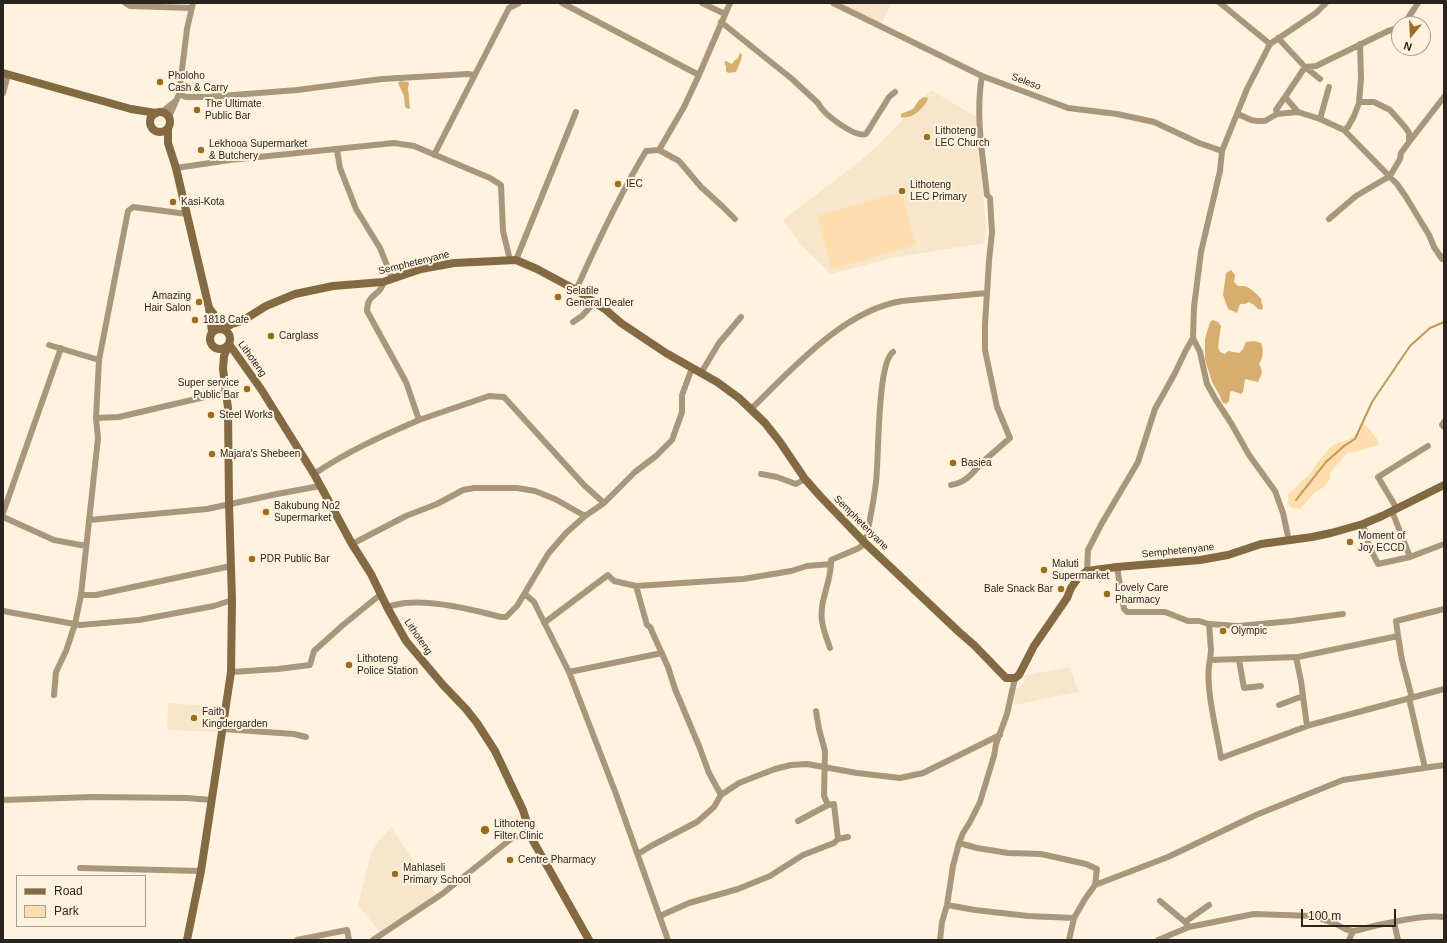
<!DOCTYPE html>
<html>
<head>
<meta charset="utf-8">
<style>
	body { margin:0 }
	#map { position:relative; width:1447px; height:943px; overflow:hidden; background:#fff2de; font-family:Arial,sans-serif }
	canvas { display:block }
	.frame { position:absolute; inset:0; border:4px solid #29251e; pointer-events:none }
	.legend { position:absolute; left:16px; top:875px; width:130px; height:52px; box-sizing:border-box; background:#fff2de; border:1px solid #a9a091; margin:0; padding:5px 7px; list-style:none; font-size:12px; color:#29251e }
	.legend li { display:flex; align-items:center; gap:8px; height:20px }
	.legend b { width:20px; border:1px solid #a9a091 }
	.north { position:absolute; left:1391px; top:16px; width:40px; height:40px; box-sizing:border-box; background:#fff2de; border:1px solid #a9a091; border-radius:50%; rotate:198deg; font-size:11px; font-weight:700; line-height:16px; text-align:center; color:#29251e }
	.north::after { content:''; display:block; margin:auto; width:14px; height:18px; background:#9a6e1d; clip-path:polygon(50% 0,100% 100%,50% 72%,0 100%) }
	.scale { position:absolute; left:1301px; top:909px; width:95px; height:18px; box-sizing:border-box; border:2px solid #29251e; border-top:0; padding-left:5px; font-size:12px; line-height:14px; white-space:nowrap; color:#29251e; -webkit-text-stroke:3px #fff2de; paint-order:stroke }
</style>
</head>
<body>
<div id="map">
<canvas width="1447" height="943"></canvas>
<div class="frame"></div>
<ul class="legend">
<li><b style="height:5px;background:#846a42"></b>Road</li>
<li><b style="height:11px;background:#fedeaf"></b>Park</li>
</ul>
<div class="north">N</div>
<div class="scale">100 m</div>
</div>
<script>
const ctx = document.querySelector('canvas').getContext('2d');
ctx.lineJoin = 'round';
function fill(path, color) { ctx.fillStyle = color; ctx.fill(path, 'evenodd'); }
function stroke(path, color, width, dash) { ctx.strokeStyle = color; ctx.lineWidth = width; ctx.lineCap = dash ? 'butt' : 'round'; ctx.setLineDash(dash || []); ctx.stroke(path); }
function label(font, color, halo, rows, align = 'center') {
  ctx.font = font + ' Arial,sans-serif'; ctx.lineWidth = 4; ctx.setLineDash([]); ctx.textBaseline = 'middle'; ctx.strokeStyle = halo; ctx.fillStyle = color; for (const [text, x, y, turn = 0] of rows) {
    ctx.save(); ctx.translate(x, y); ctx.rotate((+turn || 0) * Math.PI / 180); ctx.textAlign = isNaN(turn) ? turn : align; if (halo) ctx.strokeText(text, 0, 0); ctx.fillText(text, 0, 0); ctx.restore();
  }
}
fill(new Path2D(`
	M839 3H891L881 25Z
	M931 90 978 118 986 231 984 243 892 258 831 274 801 245 783 220 860 161 881 142Z
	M1070 667 1078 692 1014 705 1015 691 1024 682 1026 675Z
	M168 703 221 707 218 732 167 730Z
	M391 827 436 894 422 906 379 931 358 905 371 854 377 843Z`), '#f7e6cc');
fill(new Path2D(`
	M901 192 916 245 832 269 817 216Z
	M1360 424H1365L1377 439 1379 445 1358 451 1347 453 1330 473V479L1324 487 1315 492 1300 509 1289 507 1288 494C1297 489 1300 480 1309 476 1311 470 1329 447 1335 444 1338 442 1343 442 1347 440 1351 439 1354 435 1358 433Z`), '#fedeaf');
fill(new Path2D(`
	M740 53 742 54 741 60 736 72 728 73 726 71V67L724 62 726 61 732 64 734 61 738 58Z
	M400 81 408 82 409 83 408 88 410 108 408 109 405 107 404 96 398 83Z
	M924 97 928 98C925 108 911 120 901 117V114L913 109 919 100Z
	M1231 270 1235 275 1234 282 1238 286C1240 286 1242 286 1244 286 1249 286 1261 297 1262 301L1261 302 1263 306 1262 310 1258 309 1254 305 1249 302 1245 304H1240L1237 313 1228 309 1223 295 1226 273Z
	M1213 320 1218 322 1221 326 1218 347 1220 352 1225 354 1228 351 1239 353 1243 349 1246 342C1251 341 1257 341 1261 343 1264 350 1263 358 1259 364 1264 372 1261 375 1258 382L1245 379 1243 392 1241 394 1232 391 1230 392 1229 401 1226 404 1222 402 1220 396 1212 382 1205 359V339L1210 322Z`), '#d7ae6e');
stroke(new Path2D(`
	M1296 500 1326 462 1344 446 1355 439 1372 402 1410 346 1430 328 1444 322`), '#c09757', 2);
stroke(new Path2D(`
	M125 3 130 6 192 8
	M562 3 699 75
	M702 3 725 14
	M833 3 982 76 1068 108 1117 114 1154 122 1199 143 1222 151
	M1220 3 1270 44
	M721 22 792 79 818 103C823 114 855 138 866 134L889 97 895 92
	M1404 24 1418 3
	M1278 38 1305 67 1316 66 1388 31 1399 28
	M3 93 8 75
	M179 94 186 97H208L297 90 382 79 468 74 474 75
	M1359 103 1361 79 1360 44
	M162 112 174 102
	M1298 112 1285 97 1305 67 1320 79
	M1238 114 1251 120 1257 121H1265L1277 114 1298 112 1320 119 1344 130 1397 184 1406 197 1429 235 1434 247 1442 259 1444 256
	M1277 114 1276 110 1285 97
	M169 117 179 94 187 29 193 3
	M1320 119 1329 87
	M1344 130 1348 127 1354 116 1359 103 1361 102H1374L1390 110 1405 127 1409 133V142
	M337 150 340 168 356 209 380 248 392 278
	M659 150 679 161 701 187 722 206 735 219
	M434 155 509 8 519 3
	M176 168 230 160 394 143 414 146 490 178 501 185 503 231 510 260
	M1329 219 1356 196 1390 176 1400 159 1401 153 1409 142 1444 97
	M516 260 576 112
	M576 290C597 243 619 196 646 151L659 150 684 107 699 75 730 3
	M573 322 582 316 594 303
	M1193 338 1200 352 1207 384 1216 400 1231 423 1249 455 1275 491 1283 513 1289 541
	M49 345 99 360
	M701 373 719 343 741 317
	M751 409C791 370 844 310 902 301L987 293 989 261 992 232 990 198 987 195C983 157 975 115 982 76
	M96 418 119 417 226 392
	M419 420 489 396 504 397 584 485 604 503
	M1444 422 1442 425 1444 427
	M314 474C348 451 382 436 419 420L406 382 367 311C367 292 382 296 383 282
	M761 474 777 477 796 484 805 479
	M951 485C969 482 973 471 986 459 994 452 1002 445 1010 438L997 407 985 350V324L987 293
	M1397 509 1378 477 1428 446
	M1392 511 1410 557
	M3 513 61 348
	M3 517 54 540 86 546
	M89 520 207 509 277 494 320 486
	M1363 524 1369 546 1378 564 1410 557 1444 544
	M863 540 867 536C870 518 874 500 876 482 879 459 877 363 893 352
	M352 544 406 516 437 504 463 490 474 488H517L535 491 555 499 585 516
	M1117 567 1124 609 1127 612H1165L1188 621H1199L1209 624 1238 626 1292 621 1343 614
	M1087 571 1088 550 1102 523 1138 462 1155 409 1175 373 1186 350 1193 338 1194 307 1201 252 1220 171 1222 151 1247 89 1270 44 1316 13 1326 3
	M636 586 743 579 791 571 807 566 831 564
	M525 594 534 602 569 672 616 794 668 940
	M81 595H96L231 566
	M387 607C393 605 399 604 405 603 434 600 474 610 501 617H506L517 606 548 554 566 533 585 516 604 503 635 472 656 456 672 440 682 412V395L692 368
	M3 611 80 625 139 620 171 614 214 606 232 600
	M544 623 608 575 614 581 636 586 647 625 650 627 668 667 675 689 699 746 709 773 721 795
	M1209 624 1211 650 1210 660 1298 657 1398 636 1396 621 1444 609
	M1398 636 1402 660 1412 698
	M830 648C827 639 823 630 822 621 819 600 832 581 831 560L859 548 865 543
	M1296 657 1301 681 1307 726
	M1210 660C1204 684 1217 732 1221 758L1310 725 1444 689
	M1239 660 1244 688 1261 686
	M231 672 278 669 310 665 314 651 343 625 381 594
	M569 672 662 653
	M54 695 56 672 66 651 75 624 81 595 98 438 96 418 99 360 128 211 133 207 187 214
	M1409 698 1425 768
	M1279 705 1303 696
	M816 711 819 729 825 751 824 796 828 805
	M223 729 294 734 306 737
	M3 800 92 797 186 798 212 800
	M798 821 828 805 834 804 838 839
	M959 843 977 848 1008 853 1041 854 1086 864 1097 869 1095 885
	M638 854 651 846 697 822 714 807 721 795 739 783 775 769 791 765 807 764 857 773 900 778 923 773 1000 735
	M80 868 201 871
	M1160 901 1185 922
	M947 905 975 910 1028 916 1074 918
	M660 916 689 903 738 889 770 876 803 855 834 843 838 839 848 837
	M1394 922 1398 940
	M1189 927 1185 922 1209 905
	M1353 931C1363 930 1369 927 1378 925 1400 921 1422 915 1444 917
	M297 940 347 930 349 940
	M373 940 442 894 511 839 530 831
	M940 940 942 922 947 905 953 866 959 843 963 833 970 822 980 802 994 756 996 744 1007 714 1015 678
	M1069 940 1074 918 1085 899 1095 885 1168 857 1256 815 1343 780 1444 765
	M1158 940 1189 927 1254 914 1313 916 1336 924 1345 929 1353 931 1349 940`), '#a9977c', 6);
stroke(new Path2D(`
	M3 73 131 109 156 113
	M150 122a10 10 0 1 1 20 0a10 10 0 1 1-20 0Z
	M168 128V143L176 168 209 308 212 332
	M210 309 215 316 221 329
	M210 339a10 10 0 1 1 20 0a10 10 0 1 1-20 0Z
	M223 329 232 324 242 321 266 306 295 294 333 286 383 282 421 269 454 263 516 260 537 269 576 290 606 310 621 323 666 353 717 382 739 398 765 423 780 442 805 479 820 496 865 543 959 632 974 645 1006 678H1015L1019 675 1034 646 1067 598 1071 588 1078 578 1087 571 1117 567 1200 560 1228 555 1261 544 1312 537 1331 533 1363 524 1382 516 1444 485
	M229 344 261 389 314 474 352 544 371 574 387 607 406 641 443 685 466 709 477 723 495 751 523 810 532 839 589 940
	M187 940 201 871 231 672 232 600 229 504 228 408 223 369 224 356 228 346`), '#846a42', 8);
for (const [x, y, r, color] of [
	[160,82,4,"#9a6e1d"],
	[197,110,4,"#9a6e1d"],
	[927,137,4,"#9a6e1d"],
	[201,150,4,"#9a6e1d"],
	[618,184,4,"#9a6e1d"],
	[902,191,4,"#9a6e1d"],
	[173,202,4,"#9a6e1d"],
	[558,297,4,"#9a6e1d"],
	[199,302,4,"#9a6e1d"],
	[195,320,4,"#9a6e1d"],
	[271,336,4,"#9a6e1d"],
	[247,389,4,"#9a6e1d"],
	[211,415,4,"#9a6e1d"],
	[212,454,4,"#9a6e1d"],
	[953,463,4,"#9a6e1d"],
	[266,512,4,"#9a6e1d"],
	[1350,542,4,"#9a6e1d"],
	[252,559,4,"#9a6e1d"],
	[1044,570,4,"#9a6e1d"],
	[1061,589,4,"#9a6e1d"],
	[1107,594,4,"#9a6e1d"],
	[1223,631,4,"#9a6e1d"],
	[349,665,4,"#9a6e1d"],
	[194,718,4,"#9a6e1d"],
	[485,830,5,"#9a6e1d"],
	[510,860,4,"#9a6e1d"],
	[395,874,4,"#9a6e1d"]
]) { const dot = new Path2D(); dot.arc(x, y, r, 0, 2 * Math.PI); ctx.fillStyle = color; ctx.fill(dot); stroke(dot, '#fff2de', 1.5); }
label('10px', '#29251e', '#fff2de', [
	["Pholoho",168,76],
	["Cash & Carry",168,88],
	["The Ultimate",205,104],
	["Public Bar",205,116],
	["Lithoteng",935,131],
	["LEC Church",935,143],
	["Lekhooa Supermarket",209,144],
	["& Butchery",209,156],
	["IEC",626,184],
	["Lithoteng",910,185],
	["LEC Primary",910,197],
	["Kasi-Kota",181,202],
	["Selatile",566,291],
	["General Dealer",566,303],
	["Amazing",191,296,"right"],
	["Hair Salon",191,308,"right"],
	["1818 Cafe",203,320],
	["Carglass",279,336],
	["Super service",239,383,"right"],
	["Public Bar",239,395,"right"],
	["Steel Works",219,415],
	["Majara's Shebeen",220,454],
	["Basiea",961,463],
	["Bakubung No2",274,506],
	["Supermarket",274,518],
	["Moment of",1358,536],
	["Joy ECCD",1358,548],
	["PDR Public Bar",260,559],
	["Maluti",1052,564],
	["Supermarket",1052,576],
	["Lovely Care",1115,588],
	["Pharmacy",1115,600],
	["Bale Snack Bar",1053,589,"right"],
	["Olympic",1231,631],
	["Lithoteng",357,659],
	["Police Station",357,671],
	["Faith",202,712],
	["Kingdergarden",202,724],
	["Lithoteng",494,824],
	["Filter Clinic",494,836],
	["Centre Pharmacy",518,860],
	["Mahlaseli",403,868],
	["Primary School",403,880]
], 'left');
label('10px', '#29251e', '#fff2de', [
	["Seleso",1026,82,20],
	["Semphetenyane",414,263,-14],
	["Lithoteng",252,359,54],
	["Semphetenyane",861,523,45],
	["Semphetenyane",1178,551,-6],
	["Lithoteng",418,637,55]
]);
</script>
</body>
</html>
